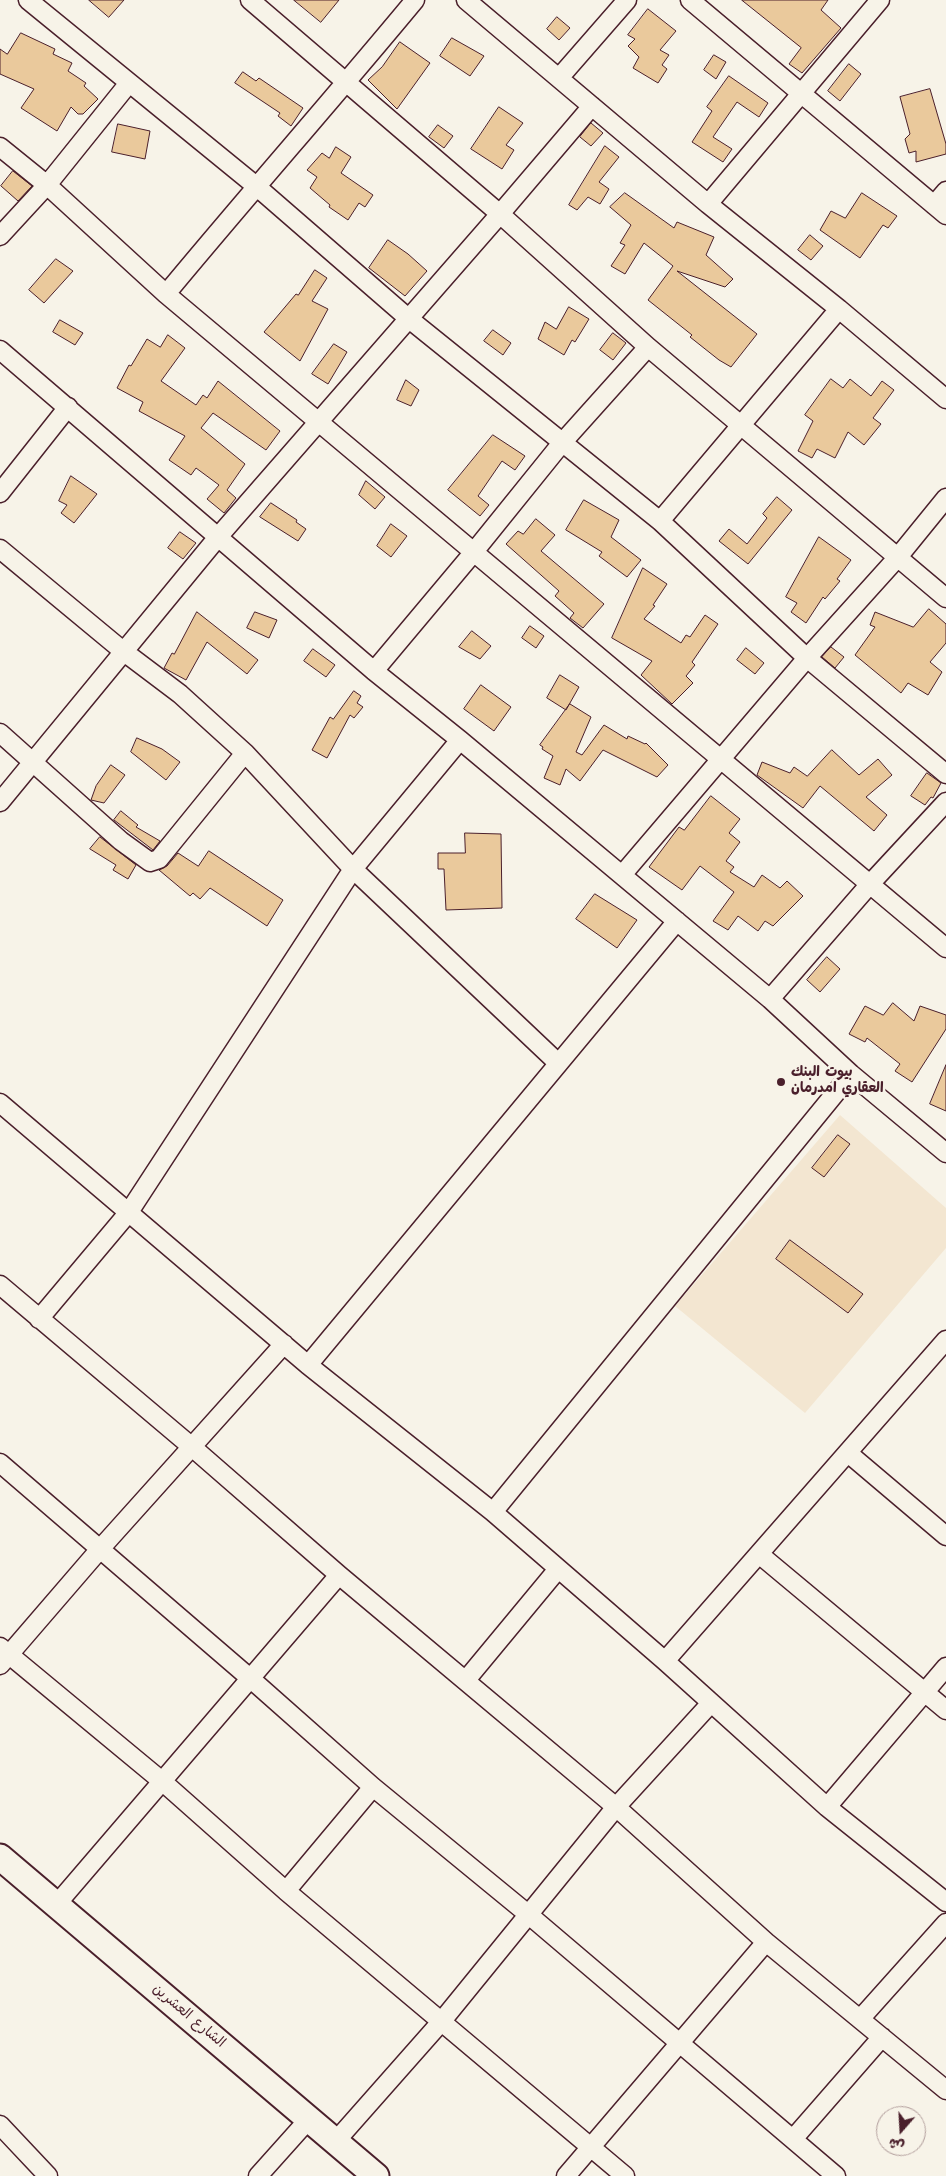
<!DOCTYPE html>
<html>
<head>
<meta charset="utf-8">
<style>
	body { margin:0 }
	#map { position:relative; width:946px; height:2176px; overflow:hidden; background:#f7f3e8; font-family:Kalam,"Playpen Sans Arabic",sans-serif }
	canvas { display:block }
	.north { position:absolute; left:876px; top:2106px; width:50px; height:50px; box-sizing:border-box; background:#f7f3e8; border:1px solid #b29e9c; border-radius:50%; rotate:199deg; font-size:14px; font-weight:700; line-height:20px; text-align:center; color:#4a1f2b }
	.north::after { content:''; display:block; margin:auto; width:18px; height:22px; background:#4a1f2b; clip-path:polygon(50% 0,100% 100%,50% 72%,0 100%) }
</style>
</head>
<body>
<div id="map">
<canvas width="946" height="2176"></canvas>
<div class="north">ش</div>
</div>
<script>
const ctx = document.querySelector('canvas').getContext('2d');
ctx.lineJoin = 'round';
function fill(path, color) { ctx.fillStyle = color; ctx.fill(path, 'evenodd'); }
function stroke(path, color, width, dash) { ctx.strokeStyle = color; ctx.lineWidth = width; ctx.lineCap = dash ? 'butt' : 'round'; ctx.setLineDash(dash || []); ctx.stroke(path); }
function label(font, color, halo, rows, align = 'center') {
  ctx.font = font + ' Kalam,"Playpen Sans Arabic",sans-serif'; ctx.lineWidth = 5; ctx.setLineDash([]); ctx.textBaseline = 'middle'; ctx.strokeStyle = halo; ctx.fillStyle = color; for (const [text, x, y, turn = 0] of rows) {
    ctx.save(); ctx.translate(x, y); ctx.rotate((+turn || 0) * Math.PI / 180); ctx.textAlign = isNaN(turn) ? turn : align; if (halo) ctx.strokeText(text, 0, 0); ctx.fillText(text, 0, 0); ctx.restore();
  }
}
fill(new Path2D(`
	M840 1115 946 1208V1248L805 1413 675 1306Z`), '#f3e6d1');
const building = new Path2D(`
	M89 0H124L109 17Z
	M294 0H339L321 22Z
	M742 0H828L821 10 841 28 802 73 789 64 801 48Z
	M648 9 676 31 660 50 669 55 662 65 667 69 658 83 633 68 639 57 628 46 635 39 628 35Z
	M557 17 570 28 559 40 547 29Z
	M21 33 55 49 53 54 72 63 68 71 86 83 84 86 98 99 83 114H78L71 107 57 131 21 108 34 89 0 74V49L7 54Z
	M452 38 484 56 470 76 440 56Z
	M400 42 430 63 397 109 368 80 382 67Z
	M714 55 726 62 716 79 704 70Z
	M849 64 861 74 840 101 828 91Z
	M243 72 256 81 259 78 303 108 291 126 278 116 280 113 235 83Z
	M729 76 768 103 759 117 737 102 713 137 732 149 723 162 692 142 712 111 707 107Z
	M930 89 946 144V154L916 162V151L909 153 905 139 910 134 900 97Z
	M499 107 523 123 506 145 514 150 502 169 471 149Z
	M591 123 603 133 591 146 580 137Z
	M118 124 150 131 145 159 112 152Z
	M438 125 453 136 444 148 429 137Z
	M605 146 619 157 599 182 609 189 600 204 588 197 577 210 569 205Z
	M336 147 351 157 341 173 373 195 365 207 359 203 348 220 329 207 330 205 310 188 317 177 307 170 322 153 329 158Z
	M13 171 32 186 18 201 1 186Z
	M625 193 674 228 677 222 714 237 706 255 733 279 725 287 677 271 757 334 731 367 719 360 690 337 692 335 648 300 673 266 644 243 625 274 611 266 625 245 620 243 631 225 610 207Z
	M862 193 897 216 888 228 883 225 860 258 820 230 831 211 845 218Z
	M810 235 823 246 811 260 798 250Z
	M388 240 408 254 427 271 405 296 369 268Z
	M56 259 73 271 44 303 29 290Z
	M315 270 327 278 312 301 328 309 300 361 264 332 296 294 298 295Z
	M569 307 589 319 575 342 572 340 564 355 538 339 545 322 556 329Z
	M60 320 83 333 75 345 53 332Z
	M493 330 511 343 503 355 484 341Z
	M613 333 626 343 613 360 600 350Z
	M168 335 185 348 161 381 196 405 203 395 207 398 218 381 280 431 266 450 213 413 201 428 245 464 227 490 236 498 224 513 207 499 219 485 196 468 191 475 169 460 185 436 139 411 143 402 117 388 129 365 131 366 147 339 160 347Z
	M334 344 347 352 328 384 312 374Z
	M831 379 843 388 850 379 871 396 882 381 894 390 873 418 881 424 864 445 848 432 835 458 817 449 812 458 798 451 813 421 805 415Z
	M406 380 419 390 411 406 397 400Z
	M493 435 525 456 515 470 502 461 478 496 489 505 480 516 448 490Z
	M71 476 97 494 74 523 61 513 67 505 59 501Z
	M366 481 385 497 375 509 359 495Z
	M777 497 792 510 748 564 719 541 729 529 747 544 767 518 763 514Z
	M584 500 619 520 611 537 641 560 627 577 599 556 602 552 566 530Z
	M271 503 297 520 296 522 306 529 298 541 260 517Z
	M536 519 555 535 541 551 604 604 583 628 570 618 574 613 555 596 559 591 506 544 518 531 523 534Z
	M391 524 407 536 391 557 377 546Z
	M180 532 196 543 183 559 168 548Z
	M819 537 851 560 837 579 840 581 825 599 823 597 806 623 791 612 797 603 786 597Z
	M643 568 667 584 653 605 655 606 644 619 681 643 686 635 690 637 705 615 718 624 692 662 695 665 686 676 693 683 672 704 641 675 652 661 612 638Z
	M929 609 946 624V643L930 662 942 672 928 695 908 683 901 693 855 655 875 627 870 625 875 612 913 627Z
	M197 612 258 660 247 674 207 642 186 680 164 668 172 653 174 654Z
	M255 612 277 620 269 638 247 628Z
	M530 626 544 636 536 648 522 638Z
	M472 631 491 646 480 659 459 647Z
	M831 647 844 657 835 668 822 657Z
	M746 648 764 663 755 674 737 660Z
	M313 649 335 665 326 677 304 661Z
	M560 675 579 687 566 710 547 698Z
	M481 685 511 707 494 731 464 709Z
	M354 691 361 696 357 703 363 707 354 718 350 715 327 758 312 750 330 717 333 719Z
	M570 704 591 717 576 752 582 755 604 725 627 739 628 736 645 744 646 743 668 765 657 777 603 750 580 781 566 769 560 785 544 778 553 756 542 749 543 747 540 745Z
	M137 738 162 749 180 762 166 780 131 752Z
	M832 750 859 775 878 759 892 775 866 797 887 815 874 831 820 786 803 808 757 775 762 762 790 773 794 767 807 776Z
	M111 765 125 775 104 803 91 800 96 786Z
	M927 773 941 783 933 798 931 797 925 805 911 796Z
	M711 796 740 819 729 833 740 842 726 861 734 867 730 872 754 887 762 875 780 888 787 881 803 896 773 926 765 921 758 931 738 916 728 930 713 921 734 892 700 866 682 890 649 867 679 827 684 830Z
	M121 811 138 825 136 827 160 841 153 850 114 820Z
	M465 833 501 834 502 908 446 910 444 869H438V853H465Z
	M100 837 136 865 128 879 113 870 116 865 90 849Z
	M209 851 283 900 267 926 210 888 200 899 193 893 190 896 159 870 167 866 178 853 198 866Z
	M595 894 637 920 617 948 576 919Z
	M827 957 840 969 820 992 807 980Z
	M893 1003 914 1021 920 1006 946 1015V1029L912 1082 895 1071 900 1064 867 1038 865 1042 849 1034 865 1006 883 1015Z
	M946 1065V1111L930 1104Z
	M838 1135 850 1144 824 1177 812 1168Z
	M790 1240 863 1294 848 1313 776 1259Z`);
fill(building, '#eac99c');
stroke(building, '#4a1f2b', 1);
const street = new Path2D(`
	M28 0 256 186 408 318 660 521 807 658 946 774
	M250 0 500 214 648 347 946 598
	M466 0 708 204 839 309 946 399
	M690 0 946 215
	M559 78 627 0
	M0 147 47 185 166 294 946 948
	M708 204 880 0
	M934 205 946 191
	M0 236 47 185 129 83
	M166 294C248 195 333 99 415 0
	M0 350 374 671 460 740 770 999 851 1074 946 1153
	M0 493 68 407
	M660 521 839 309
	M0 549 123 651 180 694 245 753 353 869 558 1063
	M374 671 473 553 561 444 648 347
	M0 733 121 841 150 862 159 859 245 753
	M0 802 218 537 500 214 592 106
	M622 875 807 658 898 557 946 498
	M770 999 870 884 946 802
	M0 1103 308 1365 493 1512 665 1661 827 1807 946 1902
	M0 1285 192 1447 339 1575 616 1807 766 1942 946 2090
	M39 1319 129 1212 353 869 460 740
	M308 1365 677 921
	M848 1453 946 1536
	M0 1463 251 1679 373 1787 529 1915 836 2176
	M493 1512 851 1074
	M759 1554 946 1710
	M0 1647 163 1782 286 1891 625 2176
	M665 1661 946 1340
	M0 1665 100 1549 284 1344
	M466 1680 558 1569
	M827 1807 946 1667
	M286 1891 373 1787
	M56 1905 339 1575
	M861 2018 946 1923
	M0 2125 48 2176
	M793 2139 882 2037
	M335 2142 441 2022 616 1807 711 1703
	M258 2176 309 2119
	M566 2176 766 1942`);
const secondary = new Path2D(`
	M0 1857 376 2176`);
stroke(street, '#4a1f2b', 21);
stroke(secondary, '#4a1f2b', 29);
stroke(street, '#f7f3e8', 18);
stroke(secondary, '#f7f3e8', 25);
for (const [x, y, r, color] of [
	[781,1082,5,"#4a1f2b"]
]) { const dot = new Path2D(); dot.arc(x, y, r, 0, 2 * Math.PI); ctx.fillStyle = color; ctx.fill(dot); stroke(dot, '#f7f3e8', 2); }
label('bold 14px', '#4a1f2b', '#f7f3e8', [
	["بيوت البنك",791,1074],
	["العقاري امدرمان",791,1090]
], 'left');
label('14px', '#4a1f2b', '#f7f3e8', [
	["الشارع العشرين",188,2017,40]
]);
</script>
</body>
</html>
